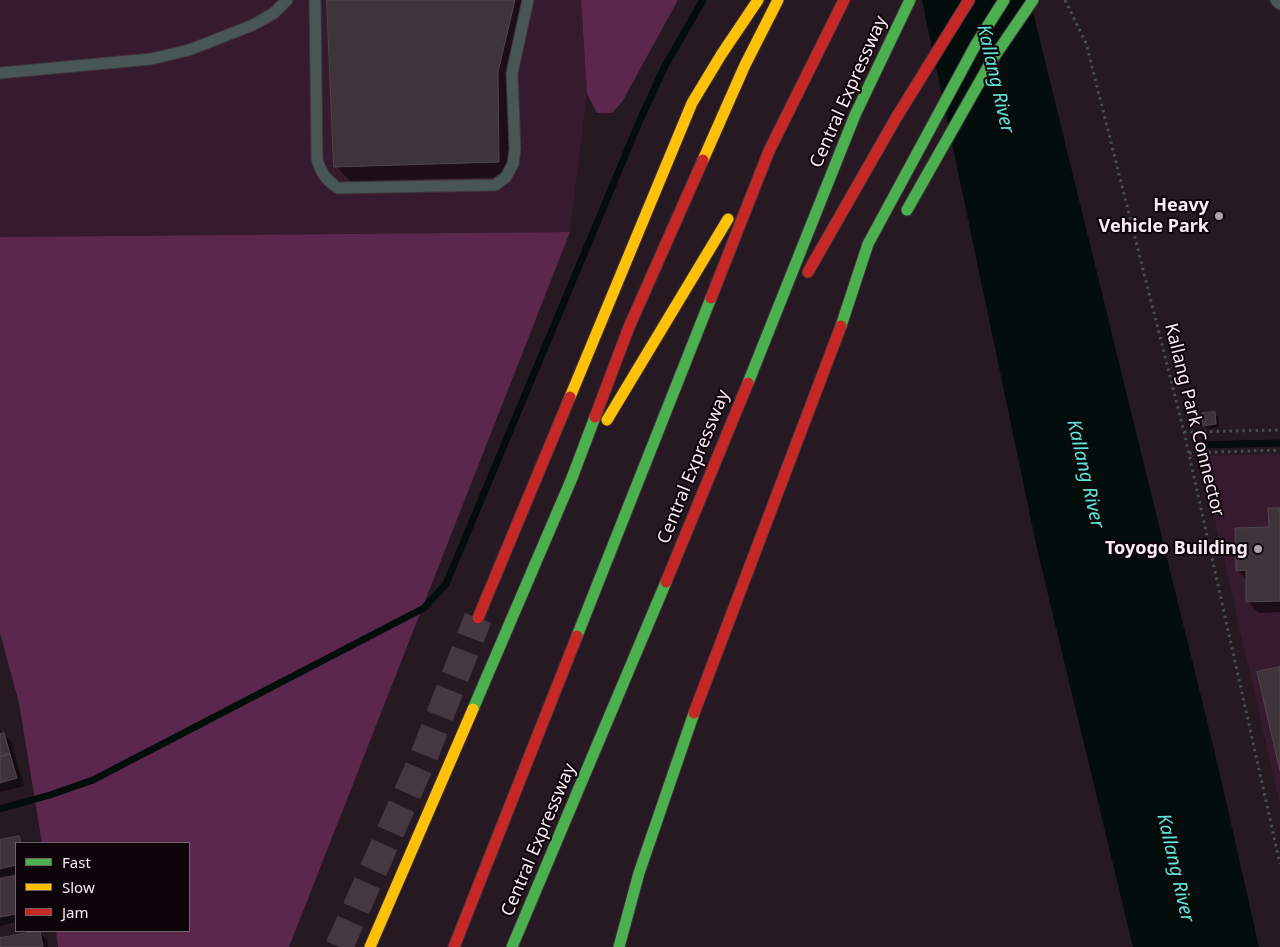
<!DOCTYPE html>
<html>
<head>
<meta charset="utf-8">
<style>
	body { margin:0 }
	#map { position:relative; width:1280px; height:947px; overflow:hidden; background:#261922; font-family:"Noto Sans",sans-serif }
	canvas { display:block }
	.legend { position:absolute; left:15px; top:842px; width:175px; height:90px; box-sizing:border-box; background:#0e050a; border:1px solid #6d6168; margin:0; padding:6px 9px; list-style:none; font-size:15px; color:#fbeaf5 }
	.legend li { display:flex; align-items:center; gap:10px; height:25px }
	.legend b { width:25px; border:1px solid #6d6168 }
</style>
</head>
<body>
<div id="map">
<canvas width="1280" height="947"></canvas>
<ul class="legend">
<li><b style="height:6px;background:#4caf50"></b>Fast</li>
<li><b style="height:6px;background:#ffc107"></b>Slow</li>
<li><b style="height:6px;background:#c62828"></b>Jam</li>
</ul>
</div>
<script>
const ctx = document.querySelector('canvas').getContext('2d');
ctx.lineJoin = 'round';
function fill(path, color) { ctx.fillStyle = color; ctx.fill(path, 'evenodd'); }
function stroke(path, color, width, dash) { ctx.strokeStyle = color; ctx.lineWidth = width; ctx.lineCap = dash ? 'butt' : 'round'; ctx.setLineDash(dash || []); ctx.stroke(path); }
function label(font, color, halo, rows, align = 'center') {
  ctx.font = font + ' "Noto Sans",sans-serif'; ctx.lineWidth = 4; ctx.setLineDash([]); ctx.textBaseline = 'middle'; ctx.strokeStyle = halo; ctx.fillStyle = color; for (const [text, x, y, turn = 0] of rows) {
    ctx.save(); ctx.translate(x, y); ctx.rotate((+turn || 0) * Math.PI / 180); ctx.textAlign = isNaN(turn) ? turn : align; if (halo) ctx.strokeText(text, 0, 0); ctx.fillText(text, 0, 0); ctx.restore();
  }
}
fill(new Path2D(`
	M0 0H581L587 94 570 232 0 237Z
	M1280 454V804L1200 456Z`), '#361a2d');
fill(new Path2D(`
	M581 0H678L622 102 612 113H597L587 94Z
	M570 232 289 947H58L56 931H189V843H42L19 703 0 633V237Z`), '#5c274d');
fill(new Path2D(`
	M922 0H1030L1218 766 1259 947H1133L1038 553Z`), '#030d0c');
fill(new Path2D(`
	M328 0H529L512 87 513 177 350 181 336 166Z
	M1215 413 1218 417 1219 427 1208 429 1204 425Z
	M1280 509V612L1259 613 1248 602 1247 580 1237 570 1270 529Z
	M0 727 2 735 3 734 11 741 24 786 0 792Z
	M19 838 24 843H16V874L0 877V841Z
	M16 877V922L0 926V881Z
	M40 933 47 940 48 947H0V939Z`), '#0007');
stroke(new Path2D(`
	M1197 445 1280 443
	M0 809 50 795 93 780 424 608 446 584 640 120 665 66 703 0`), '#030d0c', 7);
const building = new Path2D(`
	M327 0H515L498 72 499 162 334 167Z
	M1215 412 1216 424 1203 426 1202 413Z
	M1268 508H1280V601L1246 602V570L1236 571 1235 528 1269 527Z
	M1280 667V771L1257 672Z
	M4 733 10 754 0 757V734Z
	M10 754 17 778 0 783V757Z
	M19 836 21 843H16V865L0 869V840Z
	M16 876V914L0 917V879Z
	M40 931 43 947H0V938Z`);
fill(building, '#3f343b');
stroke(building, '#51464e', 1);
stroke(new Path2D(`
	M339 947 424 756 478 618`), '#463842', 28, [28, 14]);
const lane = new Path2D(`
	M315 0 317 159C321 173 326 180 338 188L495 185 506 177 513 164 515 149 512 73 528 0
	M1276 0 1280 4
	M0 73 151 59 189 50 253 25 274 13 287 0`);
const fast = new Path2D(`
	M907 210 992 60 1033 0
	M841 326 868 244 975 46 1004 0
	M748 383 855 115 910 0
	M577 636 711 298
	M473 709 572 478 595 417
	M512 947 666 582
	M619 947 639 873 694 713`);
const slow = new Path2D(`
	M703 160 745 65 778 0
	M570 397 692 103 721 55 758 0
	M607 420 728 219
	M370 947 473 709`);
const jam = new Path2D(`
	M808 272 896 118 969 0
	M711 298 769 151 844 0
	M595 417 629 327 703 160
	M666 582 748 383
	M478 618 570 397
	M694 713 841 326
	M454 947 577 636`);
stroke(lane, '#3f333a', 13);
stroke(fast, '#3f333a', 13);
stroke(slow, '#3f333a', 13);
stroke(jam, '#3f333a', 13);
stroke(new Path2D(`
	M1065 0 1086 43 1184 432 1280 864
	M1184 432 1280 430
	M1189 453 1280 450`), '#474f50', 3, [2.5, 4]);
stroke(lane, '#495657', 11);
stroke(fast, '#4caf50', 11);
stroke(slow, '#ffc107', 11);
stroke(jam, '#c62828', 11);
for (const [x, y, r, color] of [
	[1219,216,5,"#b0a1ab"],
	[1258,549,5,"#b0a1ab"]
]) { const dot = new Path2D(); dot.arc(x, y, r, 0, 2 * Math.PI); ctx.fillStyle = color; ctx.fill(dot); stroke(dot, '#0e050a', 2); }
label('18px', '#fbeaf5', '#0e050a', [
	["Central Expressway",849,92,-66],
	["Kallang Park Connector",1194,420,76],
	["Central Expressway",694,467,-68],
	["Central Expressway",539,840,-67]
]);
label('bold 18px', '#fbeaf5', '#0e050a', [
	["Heavy",1209,206],
	["Vehicle Park",1209,227],
	["Toyogo Building",1248,549]
], 'right');
label('italic 19px', '#5be6d6', '#0e050a', [
	["Kallang River",995,79,77],
	["Kallang River",1085,474,77],
	["Kallang River",1175,868,77]
]);
</script>
</body>
</html>
